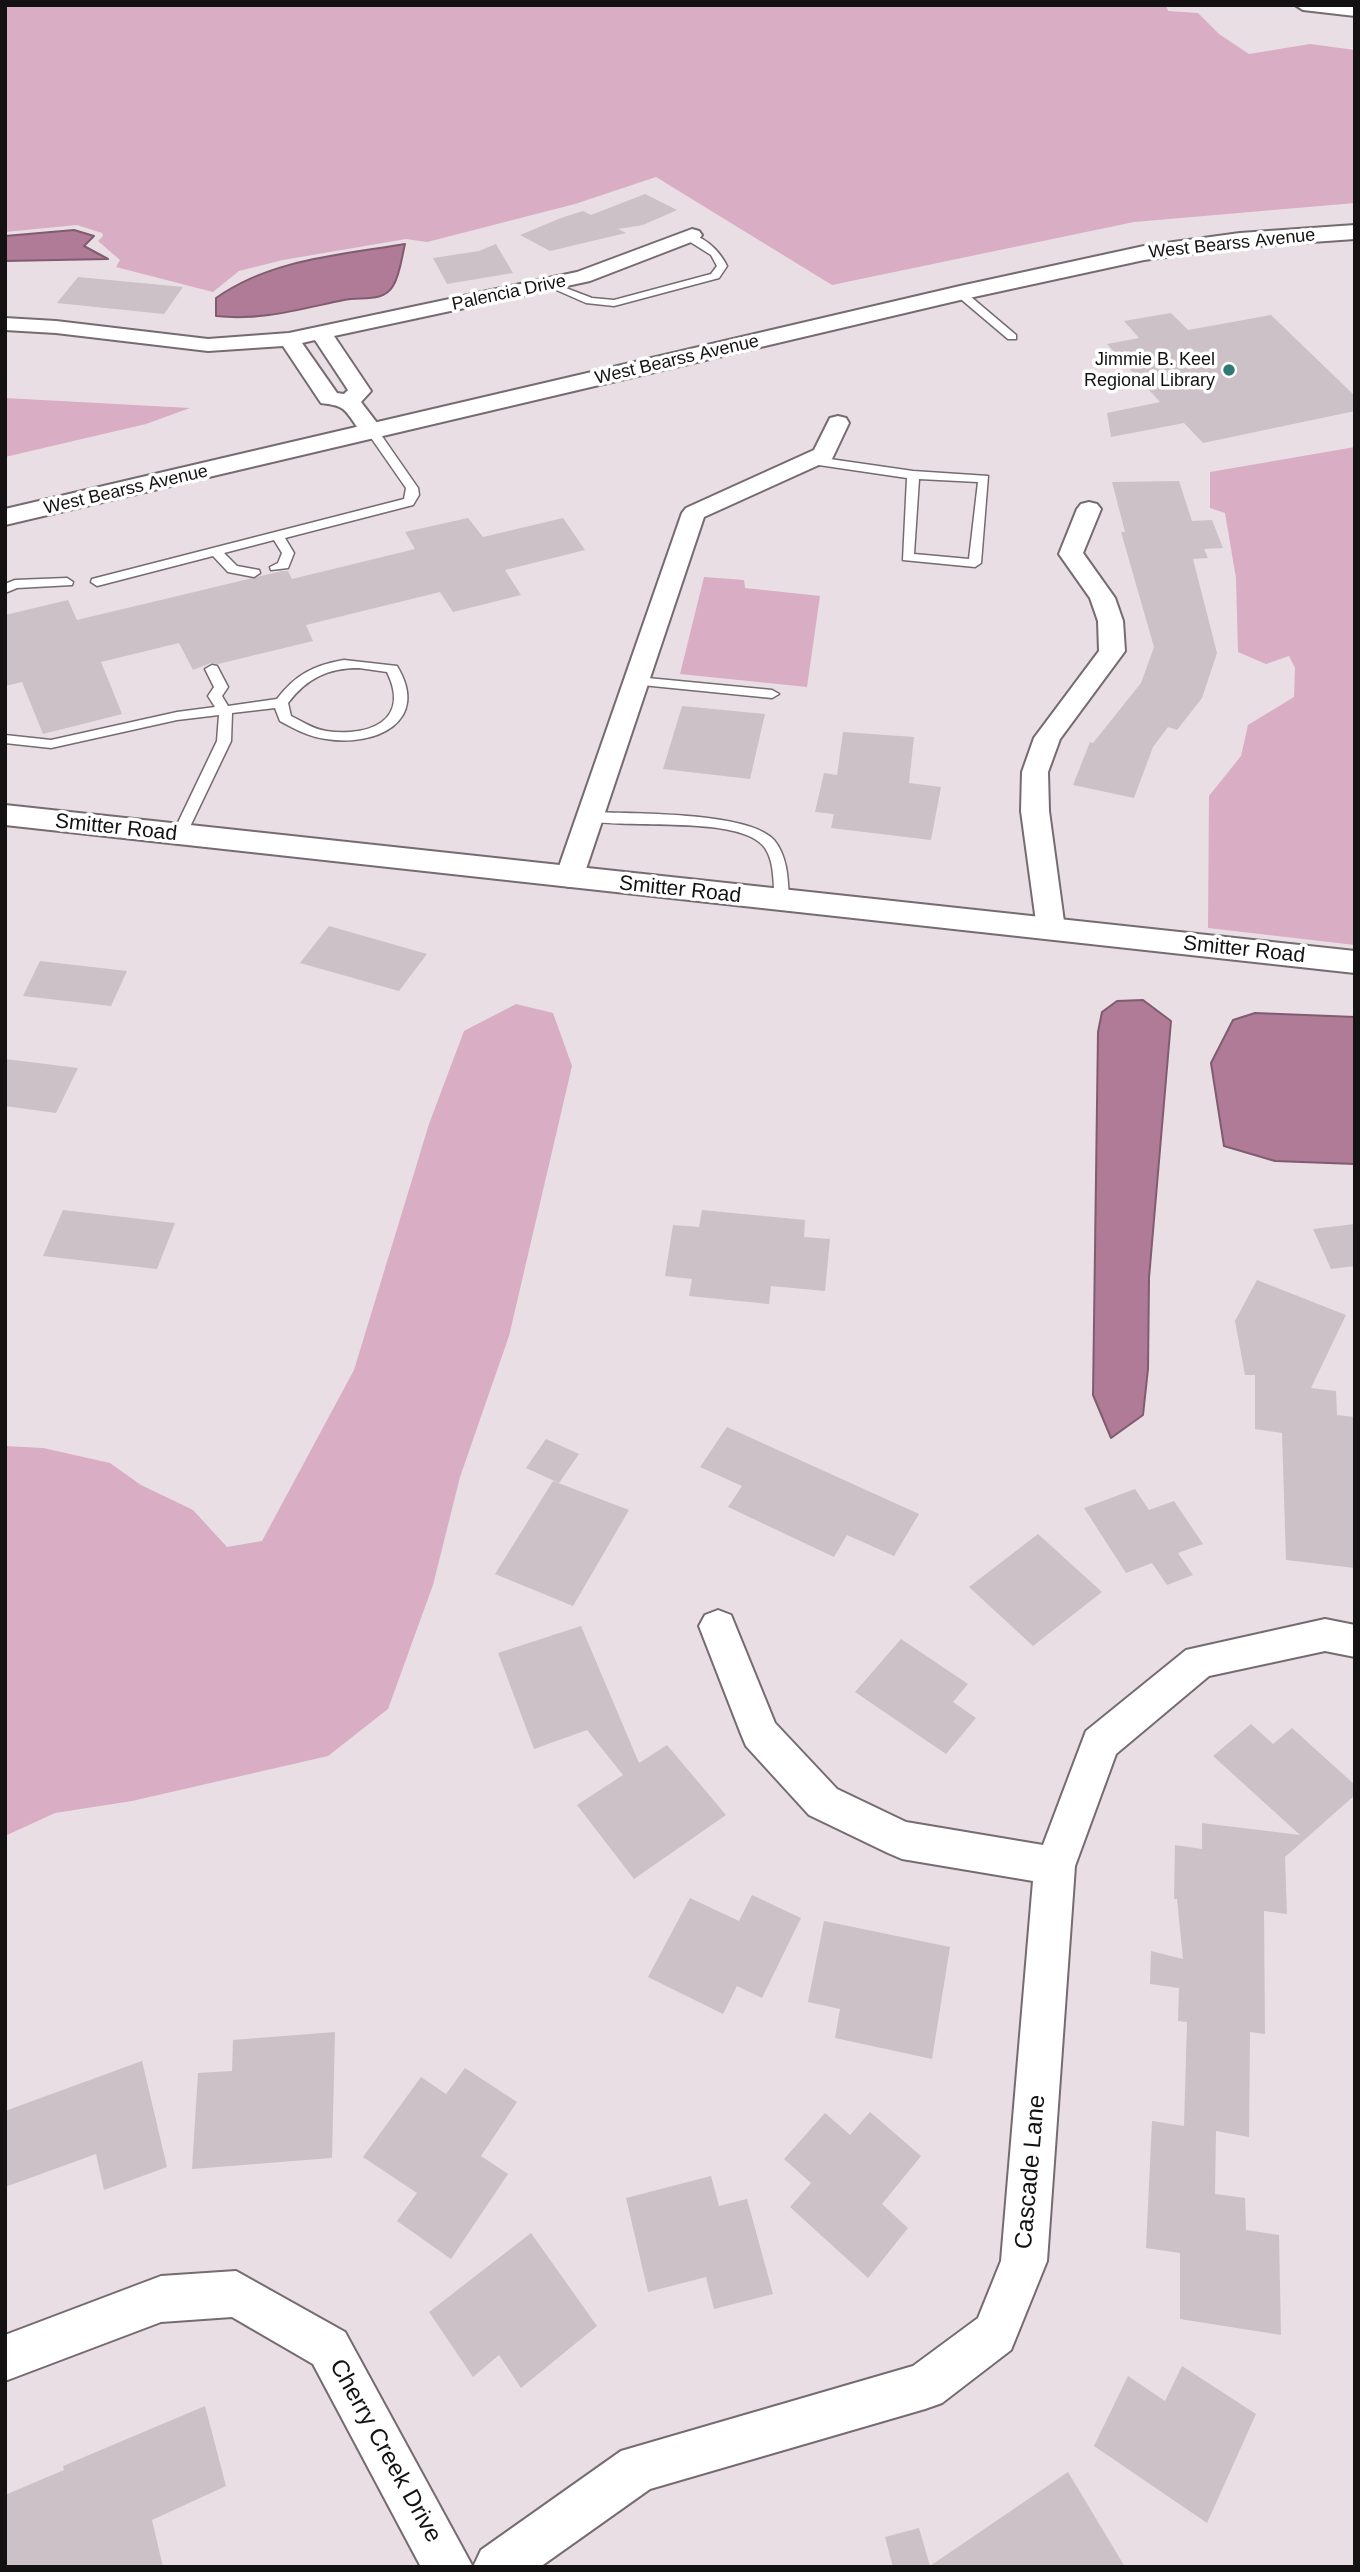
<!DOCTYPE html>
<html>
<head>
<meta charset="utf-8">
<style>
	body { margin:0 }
	#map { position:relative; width:1360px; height:2572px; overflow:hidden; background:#e9dee3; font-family:Helvetica,sans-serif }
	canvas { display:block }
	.frame { position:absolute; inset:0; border:7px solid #141112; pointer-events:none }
</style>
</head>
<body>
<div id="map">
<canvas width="1360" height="2572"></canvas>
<div class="frame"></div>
</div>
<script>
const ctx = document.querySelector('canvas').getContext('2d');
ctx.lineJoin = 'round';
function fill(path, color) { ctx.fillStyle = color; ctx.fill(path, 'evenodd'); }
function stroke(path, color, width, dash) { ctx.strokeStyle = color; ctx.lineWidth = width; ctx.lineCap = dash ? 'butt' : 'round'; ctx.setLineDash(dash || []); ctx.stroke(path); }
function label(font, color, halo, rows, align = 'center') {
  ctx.font = font + ' Helvetica,sans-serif'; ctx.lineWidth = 7; ctx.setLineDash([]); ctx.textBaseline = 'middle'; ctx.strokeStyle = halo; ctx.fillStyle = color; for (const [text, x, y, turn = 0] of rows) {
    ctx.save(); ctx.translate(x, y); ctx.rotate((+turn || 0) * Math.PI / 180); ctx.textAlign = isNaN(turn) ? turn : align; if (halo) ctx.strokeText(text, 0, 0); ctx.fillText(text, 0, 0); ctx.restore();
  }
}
fill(new Path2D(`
	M5 5H1166L1168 11 1198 13 1219 34 1249 54 1310 44 1355 50V203L1134 222 832 285 656 177 575 204 427 242 406 239 283 260 239 271 213 292 116 267 120 260 98 241 103 236 102 233 77 225 5 232Z
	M5 398 190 408 146 424 5 457Z
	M1355 447V945L1208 928 1209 796 1241 756 1248 725 1294 697 1295 668 1289 656 1266 664 1238 652 1236 578 1225 513 1210 508V472Z
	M704 577 744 580 745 588 820 596 807 687 680 674Z
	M516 1004 553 1013 572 1066 509 1336 460 1477 433 1585 388 1709 328 1756 132 1801 55 1813 5 1836V1446L43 1448 110 1463 141 1485 193 1510 227 1547 262 1541 354 1370 429 1124 464 1031Z`), '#d9adc4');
const water = new Path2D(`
	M74 230 94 236 84 246 108 259 5 261V236Z
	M405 244C402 256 400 275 393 286 383 303 360 296 344 300 300 309 261 321 216 316V298C271 259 341 255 405 244Z
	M1143 1000 1171 1021 1149 1278 1148 1369 1143 1415 1111 1438 1093 1395 1098 1032 1102 1012 1117 1001Z
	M1255 1013 1355 1017V1164L1275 1161 1224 1146 1211 1063 1233 1020Z`);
fill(water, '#b07b97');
stroke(water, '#815b6f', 2);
fill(new Path2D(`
	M645 194 677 210 643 225 618 229 626 233 550 251 520 235 561 218 583 211 591 215Z
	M496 244 513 273 447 284 433 258 479 251Z
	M78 277 183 287 164 314 57 303Z
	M1171 313 1188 330 1271 315 1355 396V411L1203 443 1184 423 1111 437 1107 413 1160 402 1107 344 1139 338 1124 321Z
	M1179 481 1192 521 1212 520 1223 548 1204 549 1208 558 1193 559 1217 653 1202 698 1177 730 1168 727 1153 747 1134 798 1073 785 1090 742 1093 743 1141 683 1154 647 1121 532H1125L1112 482Z
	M468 518 483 537 563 518 585 550 505 570 521 595 453 612 440 592 306 625 313 641 218 664 211 663 193 670 179 643 101 662 122 714 43 734 22 682 5 686V615L68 600 77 620 282 571H288L292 579 415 549 405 532Z
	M682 706 765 714 750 779 663 769Z
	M843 732 914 737 909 783 941 787 931 840 831 828 834 814 815 812 824 773 837 775Z
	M329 926 427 954 399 991 300 963Z
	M40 961 127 971 111 1006 23 996Z
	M5 1059 78 1068 56 1113 5 1106Z
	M63 1210 175 1223 157 1269 43 1256Z
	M702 1210 805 1220 804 1237 830 1239 825 1291 771 1286 769 1304 689 1296 692 1279 665 1276 673 1225 699 1227Z
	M1355 1224V1266L1331 1269 1313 1229Z
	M1257 1280 1346 1315 1311 1388 1336 1391 1337 1415 1355 1417V1568L1286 1560 1282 1433 1255 1429V1375H1245L1235 1321Z
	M727 1427 919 1514 894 1556 847 1535 834 1557 728 1507 742 1486 700 1467Z
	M546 1439 579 1454 559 1483 526 1468Z
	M553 1481 629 1510 573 1606 495 1574Z
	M1135 1489 1149 1510 1174 1501 1203 1544 1178 1553 1193 1575 1167 1585 1152 1563 1126 1573 1084 1508Z
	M1038 1534 1102 1592 1033 1646 969 1587Z
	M581 1626 639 1763 667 1745 726 1815 634 1879 577 1805 623 1775 587 1730 534 1749 498 1653Z
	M901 1639 968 1684 953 1702 976 1718 946 1754 855 1692Z
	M1251 1724 1273 1744 1292 1728 1355 1785V1795L1285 1857 1287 1914 1264 1911 1265 2034 1250 2032 1249 2137 1216 2131 1215 2194 1245 2198 1246 2230 1279 2235 1281 2335 1180 2319V2253L1146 2248 1152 2121 1184 2126 1187 2022 1178 2021 1179 1988 1150 1984 1151 1951 1183 1959 1177 1899H1174L1175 1845 1202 1849V1823L1300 1835 1213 1756Z
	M752 1895 801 1918 762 1998 737 1986 723 2014 648 1977 690 1898 739 1921Z
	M824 1921 950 1947 932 2059 835 2038 840 2009 808 2002Z
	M335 2032 332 2158 192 2169 198 2073 232 2071 233 2040Z
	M142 2061 167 2167 104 2190 96 2154 5 2187V2111Z
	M465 2068 517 2102 481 2156 508 2174 451 2259 397 2221 417 2193 363 2157 421 2077 446 2094Z
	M870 2112 921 2156 882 2204 908 2228 868 2278 790 2207 811 2183 784 2159 825 2113 850 2135Z
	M711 2176 719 2206 747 2199 773 2294 714 2309 706 2277 648 2292 626 2198Z
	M531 2233 597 2326 521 2388 499 2355 473 2377 429 2312Z
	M1182 2366 1256 2414 1207 2523 1094 2446 1128 2376 1165 2401Z
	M205 2406 226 2486 152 2520 163 2567H5V2495L64 2470 63 2466Z
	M1068 2472 1125 2567H893L885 2537 919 2528 930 2566Z`), '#ccc1c6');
const lane = new Path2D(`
	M684 234C702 233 720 251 727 266L719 278 614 306 586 303 545 285 550 282 592 298 614 300 711 274 717 266 711 255 684 238Z
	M956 291H964L1016 335V339H1008L956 295Z
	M369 429H377L418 488 419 495 413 505 285 538 294 553 288 568 271 570 270 567 278 563 282 553 274 540 224 553 237 566 259 570 260 573 254 577 228 572 213 556 97 586 91 582 92 579 404 499 406 488 367 432Z
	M809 456 913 471 988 476 981 563 975 567 903 560 907 478 805 463 803 460ZM919 479 978 482 969 559 914 554Z
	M67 578 73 582 72 585 17 588 5 593V584L15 580Z
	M344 660 397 666C431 722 375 747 326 739 309 737 295 729 280 721L275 708 232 713 231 741 186 835 179 840 172 835 217 741 219 715 177 720 51 748 5 743V735L51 740 177 712 215 707 208 696 214 687 205 669 212 665 217 666 228 687 222 696 228 706 277 699C295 675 314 665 344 660ZM359 668 387 672C411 721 369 737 326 731 313 729 303 722 291 716L288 703C307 678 328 668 359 668Z
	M637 677 772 690 779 694 772 698 632 684 630 681Z
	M590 812C629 814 748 811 774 840 788 857 788 880 789 901L782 906 775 901C773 884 775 863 765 848 742 814 623 830 585 820L583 817Z`);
const street = new Path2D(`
	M1295 5 1355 6V16L1303 10Z
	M692 229 699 231 702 235 699 239 590 281 334 336 371 391 361 402 384 432 381 437C359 442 357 421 343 409 338 405 328 404 321 403L283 346 208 351 56 333 5 330V318L56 321 208 339 289 333 577 272ZM315 340 348 390 344 394 337 393 302 343Z
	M838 416 846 418 849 423 832 459 704 517 583 878 579 884 569 887 559 884 555 878 682 513 686 508 814 450 830 418Z
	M1089 502 1097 504 1101 509 1083 553 1115 598 1123 621 1125 651 1060 739 1048 772 1049 811 1065 929 1061 936 1051 939 1041 936 1037 929 1021 811 1022 772 1034 738 1099 651 1098 621 1090 598 1059 554 1077 509 1081 504Z
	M718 1610 731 1615 775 1723 837 1789 906 1822 1043 1845 1086 1731 1186 1650 1325 1619 1355 1625V1657L1325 1651 1209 1676 1116 1754 1075 1866 1047 2261 1011 2350 942 2403 925 2409 650 2489 540 2567H473L481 2550 621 2451 913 2366 978 2318 1001 2261 1033 1881 902 1859 888 1853 809 1815 746 1746 741 1734 699 1626 705 1615Z
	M236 2271 345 2332 473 2567H421L313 2364 232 2317 161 2322 5 2381V2335L161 2276Z`);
const secondary = new Path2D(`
	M1355 225V239L1240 247 1144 260 960 300 5 525V509L960 286 1144 246 1240 233Z
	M5 805 1355 951V973L5 825Z`);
stroke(lane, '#756b70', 3);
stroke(street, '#756b70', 4);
stroke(secondary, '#756b70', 4);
fill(lane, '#fff');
fill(street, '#fff');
fill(secondary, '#fff');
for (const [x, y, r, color] of [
	[1229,370,7,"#317974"]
]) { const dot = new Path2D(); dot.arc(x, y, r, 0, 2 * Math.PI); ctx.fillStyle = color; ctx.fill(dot); stroke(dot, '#fff', 2.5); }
label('18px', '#141112', '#fff', [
	["West Bearss Avenue",1232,244,-6],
	["Palencia Drive",509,293,-12],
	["West Bearss Avenue",677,360,-13],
	["West Bearss Avenue",126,490,-13]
]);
label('18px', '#141112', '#fff', [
	["Jimmie B. Keel",1215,360],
	["Regional Library",1215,381]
], 'right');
label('21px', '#141112', '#fff', [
	["Smitter Road",116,828,6],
	["Smitter Road",680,890,6],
	["Smitter Road",1244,950,6]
]);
label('24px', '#141112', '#fff', [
	["Cascade Lane",1031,2172,-85],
	["Cherry Creek Drive",385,2451,61]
]);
</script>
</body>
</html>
